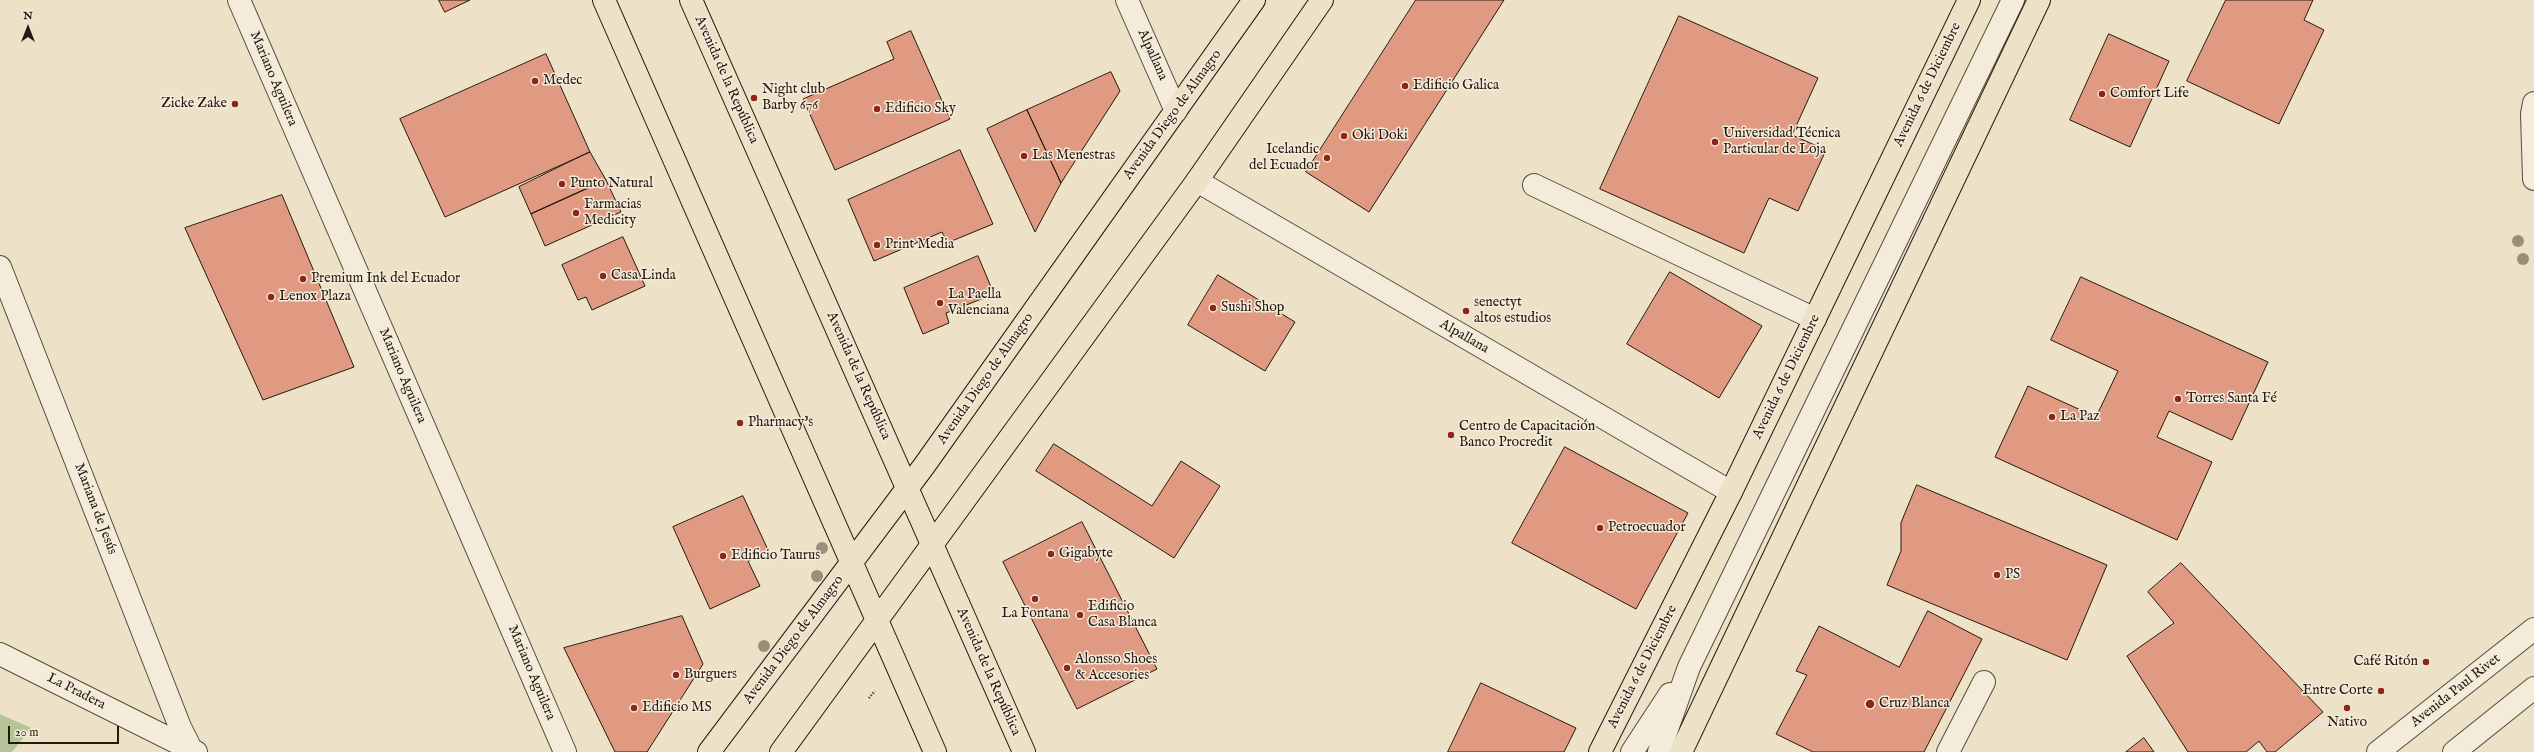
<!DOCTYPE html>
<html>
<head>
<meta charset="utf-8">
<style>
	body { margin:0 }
	#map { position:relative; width:2534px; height:752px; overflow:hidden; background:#ede2c8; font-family:"IM FELL English",serif }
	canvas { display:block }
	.north { position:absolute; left:8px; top:8px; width:40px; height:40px; -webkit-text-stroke:3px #f3ecdb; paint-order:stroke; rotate:0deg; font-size:11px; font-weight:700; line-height:16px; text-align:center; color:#27180f }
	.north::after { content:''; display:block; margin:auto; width:14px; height:18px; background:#27180f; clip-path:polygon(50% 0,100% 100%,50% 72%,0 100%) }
	.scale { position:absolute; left:8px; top:726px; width:111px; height:18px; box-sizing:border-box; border:2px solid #27180f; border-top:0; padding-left:5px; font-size:12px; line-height:14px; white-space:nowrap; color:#27180f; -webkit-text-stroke:3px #f3ecdb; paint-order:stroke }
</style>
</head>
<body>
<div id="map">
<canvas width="2534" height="752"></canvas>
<div class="north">N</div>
<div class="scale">20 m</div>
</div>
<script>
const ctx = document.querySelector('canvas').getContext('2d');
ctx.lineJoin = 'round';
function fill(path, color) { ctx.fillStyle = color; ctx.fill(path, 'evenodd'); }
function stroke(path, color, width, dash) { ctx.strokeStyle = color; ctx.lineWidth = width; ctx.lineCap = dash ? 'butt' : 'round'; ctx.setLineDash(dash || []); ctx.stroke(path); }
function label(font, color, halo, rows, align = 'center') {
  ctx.font = font + ' "IM FELL English",serif'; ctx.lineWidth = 3; ctx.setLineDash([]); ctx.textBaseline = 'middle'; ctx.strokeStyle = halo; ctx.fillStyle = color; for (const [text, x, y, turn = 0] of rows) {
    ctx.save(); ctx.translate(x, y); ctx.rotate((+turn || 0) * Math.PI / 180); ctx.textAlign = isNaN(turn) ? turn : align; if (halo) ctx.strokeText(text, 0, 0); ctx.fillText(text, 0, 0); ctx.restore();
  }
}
fill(new Path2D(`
	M0 714 31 728 12 752H0Z`), '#b6c498');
const building = new Path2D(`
	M439 0H470L445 12Z
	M1416 0H1504L1369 212 1306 172Z
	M2226 0H2313L2304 20 2324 30 2279 124 2187 81Z
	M1679 16 1818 78 1792 135 1826 150 1798 211 1769 198 1744 253 1600 189Z
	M911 31 950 119 835 170 803 99 894 59 887 42Z
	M2109 34 2169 61 2130 147 2070 120Z
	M546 54 590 152 445 217 400 119Z
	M1111 72 1120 91 1061 183 1027 110Z
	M1027 110 1061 183 1035 232 987 129Z
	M960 150 993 224 947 243 942 232 874 261 848 200Z
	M590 152 606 180 531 214 519 187Z
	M606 180 621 212 545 246 531 214Z
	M282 195 354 367 263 400 185 228Z
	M623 237 645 286 592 310 586 297 578 300 562 265Z
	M978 256 994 294 946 313 949 323 923 334 904 288Z
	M1670 272 1762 326 1719 398 1627 344Z
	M1218 275 1295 322 1265 371 1188 325Z
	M2081 277 2268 362 2232 440 2169 411 2157 437 2212 462 2177 540 1995 457 2028 386 2096 417 2118 371 2051 340Z
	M1054 444 1152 506 1181 461 1220 486 1174 558 1036 471Z
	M1565 447 1688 513 1636 609 1512 543Z
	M1917 485 2107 565 2067 660 1887 585 1901 551V523Z
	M743 496 769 552 748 561 760 586 710 609 673 527Z
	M1082 522 1157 669 1077 709 1003 562Z
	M2181 563 2323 712 2275 752H2267L2259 741 2246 752H2188L2127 656 2174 623 2148 592Z
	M1928 611 1982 639 1924 752H1813L1776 734 1807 675 1796 671 1819 626 1899 667Z
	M682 616 703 664 647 752H615L564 648Z
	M1481 683 1576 728 1564 752H1448Z
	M2144 738 2154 752H2126Z`);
fill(building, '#e19a82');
stroke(building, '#27180f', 1);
const minor = new Path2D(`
	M239 0 565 752
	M1127 0 1176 111
	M2534 103 2532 114 2534 179
	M1197 181 1731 492
	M1534 185 1815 319
	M0 267 180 727 191 749
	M0 654 196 752
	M1632 752 1670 694
	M1659 752 1689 667 2013 0
	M1948 752 1984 682
	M2378 752 2534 629
	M2454 752 2534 688`);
const major = new Path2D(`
	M604 0 935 752
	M691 0 1024 752
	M709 752 924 466 1254 0
	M781 752 1197 181 1322 0
	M1600 752 1731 492 1969 0
	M1681 752 2039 0`);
stroke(minor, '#584a3d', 24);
stroke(major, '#27180f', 24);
stroke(new Path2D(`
	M869 698 875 691`), '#27180f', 2.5, [1, 2]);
stroke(minor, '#f3ecdb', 22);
stroke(major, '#ede2c8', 22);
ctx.fillStyle = '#989079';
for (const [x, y] of [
	[2518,241],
	[2523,259],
	[822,548],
	[817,576],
	[764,646]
]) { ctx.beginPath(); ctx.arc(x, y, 6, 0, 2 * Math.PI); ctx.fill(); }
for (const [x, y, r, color] of [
	[535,81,4,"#8f2418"],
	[1405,86,4,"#8f2418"],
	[2102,94,4,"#8f2418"],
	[754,98,4,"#8f2418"],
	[235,104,4,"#8f2418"],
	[877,109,4,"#8f2418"],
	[1344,136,4,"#8f2418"],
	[1715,142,4,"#8f2418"],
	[1024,156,4,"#8f2418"],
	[1327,158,4,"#8f2418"],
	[562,184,4,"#8f2418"],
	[576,213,4,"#8f2418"],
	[877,245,4,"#8f2418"],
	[603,276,4,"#8f2418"],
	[303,279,4,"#8f2418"],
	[271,297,4,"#8f2418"],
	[940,303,4,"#8f2418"],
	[1213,308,4,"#8f2418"],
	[1466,311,4,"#8f2418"],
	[2178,399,4,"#8f2418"],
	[2052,417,4,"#8f2418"],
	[740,423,4,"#8f2418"],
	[1451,435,4,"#8f2418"],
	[1600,528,4,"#8f2418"],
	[1051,554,4,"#8f2418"],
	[723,556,4,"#8f2418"],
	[1997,575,4,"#8f2418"],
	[1035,599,4,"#8f2418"],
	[1080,615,4,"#8f2418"],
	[2426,662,4,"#8f2418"],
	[1067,668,4,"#8f2418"],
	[676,675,4,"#8f2418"],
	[2381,691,4,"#8f2418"],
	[1870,704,5,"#8f2418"],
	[634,708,4,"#8f2418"],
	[2347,708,4,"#8f2418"]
]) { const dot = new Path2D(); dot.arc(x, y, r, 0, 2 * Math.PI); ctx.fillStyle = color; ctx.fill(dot); stroke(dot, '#f3ecdb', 1.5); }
label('14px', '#27180f', '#f3ecdb', [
	["Alpallana",1152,55,66],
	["Mariano Aguilera",273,79,67],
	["Avenida de la República",726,80,66],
	["Avenida 6 de Diciembre",1928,85,-64],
	["Avenida Diego de Almagro",1173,115,-54],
	["Alpallana",1464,337,30],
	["Mariano Aguilera",402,376,67],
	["Avenida de la República",858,376,66],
	["Avenida 6 de Diciembre",1787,377,-64],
	["Avenida Diego de Almagro",986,379,-55],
	["Mariana de Jesús",95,509,69],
	["Avenida Diego de Almagro",794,640,-53],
	["Avenida 6 de Diciembre",1643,667,-63],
	["Avenida de la República",988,672,66],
	["Mariano Aguilera",531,673,67],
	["Avenida Paul Rivet",2456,691,-38],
	["La Pradera",76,692,27]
]);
label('14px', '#27180f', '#f3ecdb', [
	["Medec",543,81],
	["Edificio Galica",1413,86],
	["Night club",762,90],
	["Barby 676",762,106],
	["Comfort Life",2110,94],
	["Zicke Zake",227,104,"right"],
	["Edificio Sky",885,109],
	["Universidad Técnica",1723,134],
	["Particular de Loja",1723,150],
	["Oki Doki",1352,136],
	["Icelandic",1319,150,"right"],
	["del Ecuador",1319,166,"right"],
	["Las Menestras",1032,156],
	["Punto Natural",570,184],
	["Farmacias",584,205],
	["Medicity",584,221],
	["Print Media",885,245],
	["Casa Linda",611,276],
	["Premium Ink del Ecuador",311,279],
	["La Paella",948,295],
	["Valenciana",948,311],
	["Lenox Plaza",279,297],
	["senectyt",1474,303],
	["altos estudios",1474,319],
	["Sushi Shop",1221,308],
	["Torres Santa Fé",2186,399],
	["La Paz",2060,417],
	["Pharmacy's",748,423],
	["Centro de Capacitación",1459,427],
	["Banco Procredit",1459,443],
	["Petroecuador",1608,528],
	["Gigabyte",1059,554],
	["Edificio Taurus",731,556],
	["PS",2005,575],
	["Edificio",1088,607],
	["Casa Blanca",1088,623],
	["La Fontana",1035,614,"center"],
	["Alonsso Shoes",1075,660],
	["& Accesories",1075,676],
	["Café Ritón",2418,662,"right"],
	["Burguers",684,675],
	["Entre Corte",2373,691,"right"],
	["Cruz Blanca",1879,704],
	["Edificio MS",642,708],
	["Nativo",2347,723,"center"]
], 'left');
</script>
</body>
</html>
